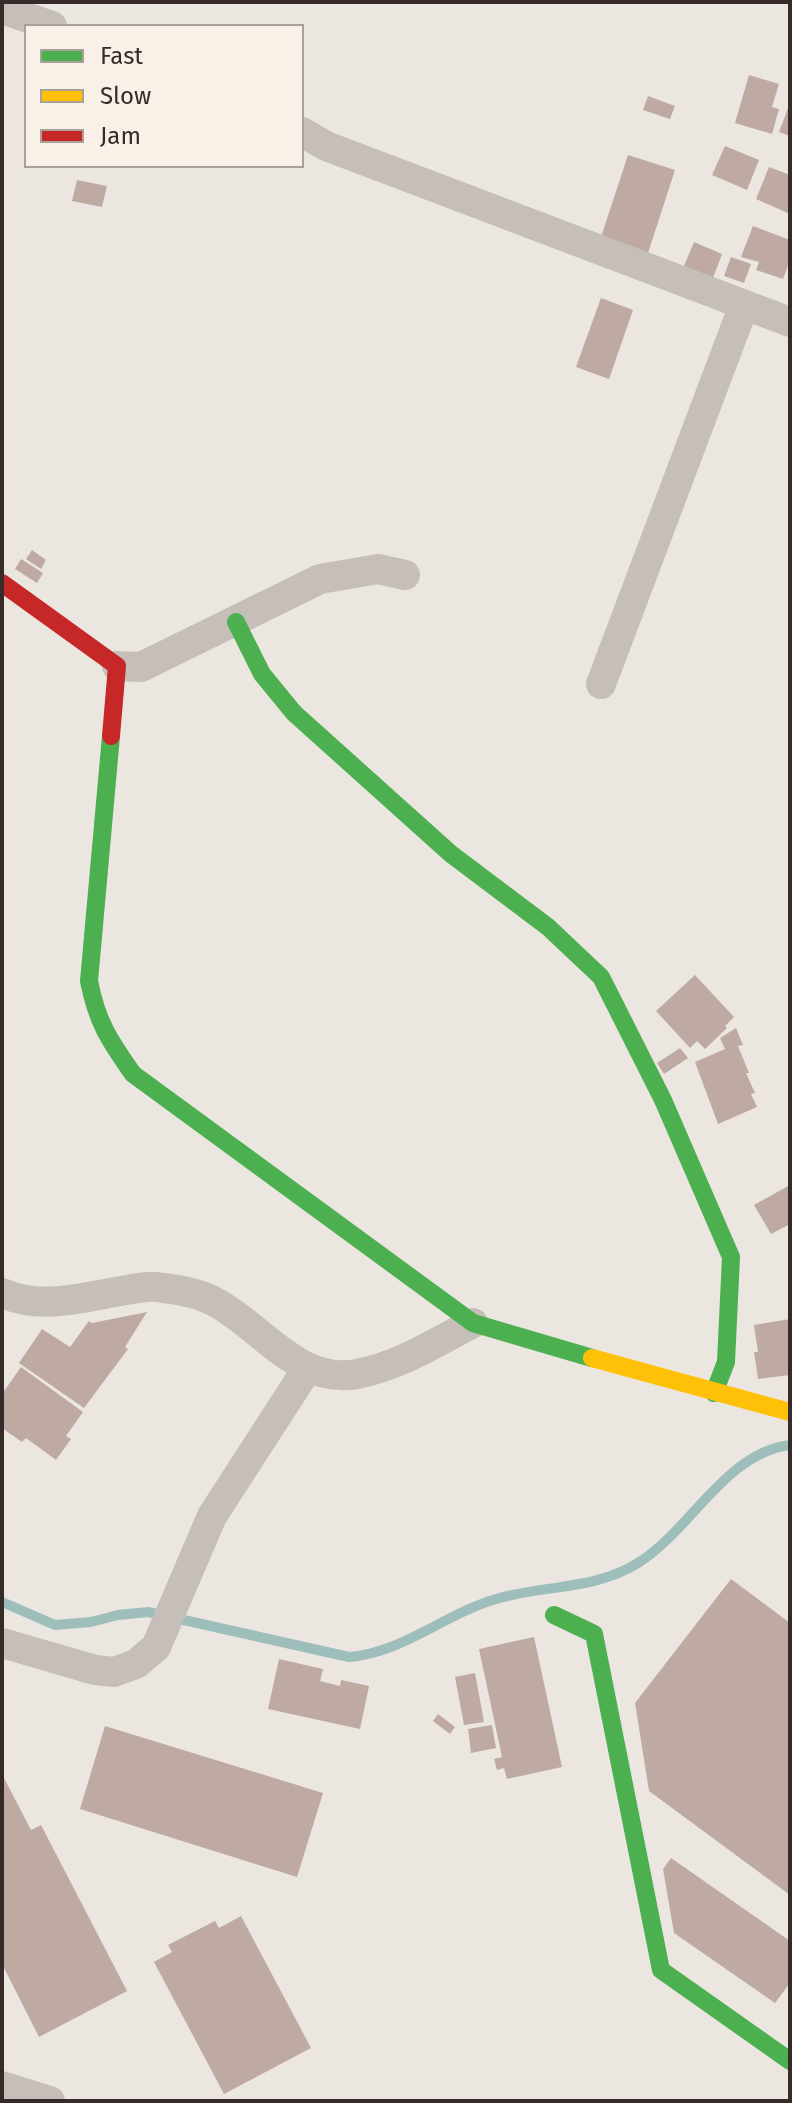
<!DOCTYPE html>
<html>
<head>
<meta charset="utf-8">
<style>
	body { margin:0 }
	#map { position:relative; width:792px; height:2103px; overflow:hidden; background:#ece6e1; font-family:"Fira Sans",sans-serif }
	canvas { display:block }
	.frame { position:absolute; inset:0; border:4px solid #362b28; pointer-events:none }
	.legend { position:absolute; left:24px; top:24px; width:280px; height:144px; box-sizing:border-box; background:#f9f0e8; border:2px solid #aba19b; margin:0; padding:10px 14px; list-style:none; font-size:24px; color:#362b28 }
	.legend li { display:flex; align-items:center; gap:16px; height:40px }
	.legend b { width:40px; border:2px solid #aba19b }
</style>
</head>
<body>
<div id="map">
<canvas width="792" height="2103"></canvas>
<div class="frame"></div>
<ul class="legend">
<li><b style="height:10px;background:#4caf50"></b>Fast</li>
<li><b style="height:10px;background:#ffc107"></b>Slow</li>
<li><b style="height:10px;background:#c62828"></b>Jam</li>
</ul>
</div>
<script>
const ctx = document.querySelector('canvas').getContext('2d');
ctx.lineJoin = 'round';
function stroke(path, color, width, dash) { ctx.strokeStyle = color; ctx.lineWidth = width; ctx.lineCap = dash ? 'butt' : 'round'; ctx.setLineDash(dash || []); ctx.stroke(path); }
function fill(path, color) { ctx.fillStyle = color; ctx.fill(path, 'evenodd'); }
stroke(new Path2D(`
	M2 1602 55 1625 91 1622 118 1615 148 1612 349 1657C402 1653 445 1614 496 1599 543 1585 595 1590 638 1563 691 1530 725 1453 790 1445`), '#9ebebb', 10);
fill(new Path2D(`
	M749 75 779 84 772 107 779 109 772 134 735 123Z
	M648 96 675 106 670 119 643 110Z
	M790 103V136L779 132Z
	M725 146 759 160 747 190 712 175Z
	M628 155 675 170 648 253 601 237Z
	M769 167 790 175V214L756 199Z
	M77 180 107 186 102 207 72 201Z
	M753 226 790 240V260L783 279 756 270 759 262 741 257Z
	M694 242 722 254 713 278 684 266Z
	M731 257 751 264 744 283 724 276Z
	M601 298 633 310 609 379 576 367Z
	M32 550 46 560 41 569 26 559Z
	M21 559 43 573 37 583 15 569Z
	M695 975 734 1017 725 1026 727 1028 705 1049 697 1041 690 1048 656 1011Z
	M736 1028 743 1045 738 1046 749 1073H746L755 1093 751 1094 757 1107 718 1124 695 1062 725 1049 720 1038Z
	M680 1048 688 1058 664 1074 657 1063Z
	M790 1185V1224L771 1234 754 1205Z
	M147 1312 125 1347 128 1349 84 1408 19 1363 42 1329 70 1347 89 1321 92 1323Z
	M790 1319V1375L758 1379 754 1352H758L754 1325Z
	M21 1367 83 1412 66 1436 71 1439 56 1460 26 1438 22 1442 2 1428V1394Z
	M731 1579 790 1623V1895L649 1791 635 1703Z
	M534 1637 562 1767 507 1779 504 1768 497 1770 494 1759 502 1757 479 1649Z
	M279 1659 323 1669 320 1681 340 1686 341 1680 369 1686 360 1729 268 1709Z
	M475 1673 484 1722 464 1725 455 1677Z
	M438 1714 455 1727 450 1734 433 1721Z
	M492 1725 496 1748 471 1753 468 1729Z
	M105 1726 323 1793 297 1877 80 1809Z
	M4 1778 31 1830 41 1825 127 1991 39 2037 2 1964V1779Z
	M671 1858 790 1941V1983L775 2003 674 1933 663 1869Z
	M241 1916 311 2048 224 2094 154 1962 172 1952 168 1945 215 1921 219 1928Z`), '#bfa9a3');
stroke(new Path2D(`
	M2 9 52 26
	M302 132 326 146 790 322
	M117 666 141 667 320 579 378 569 405 575
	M601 684 744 305
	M2 1293C41 1310 80 1298 121 1291 132 1289 145 1286 157 1287 177 1290 197 1292 215 1302 261 1326 298 1385 357 1374 399 1366 435 1343 473 1323
	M2 1643 95 1670 114 1672 136 1664 156 1647 212 1516 307 1369
	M2 2086 50 2101`), '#c5beb9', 30);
stroke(new Path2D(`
	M236 622 262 674 294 713 451 854 548 927 601 977 663 1100 731 1257 726 1362 714 1393
	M111 736 89 981C97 1022 109 1040 133 1074L473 1323 592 1358
	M554 1615 594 1634 661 1970 790 2061`), '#4caf50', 18);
stroke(new Path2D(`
	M592 1358 790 1412`), '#ffc107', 18);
stroke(new Path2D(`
	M2 583 117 666 111 736`), '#c62828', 18);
</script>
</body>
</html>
